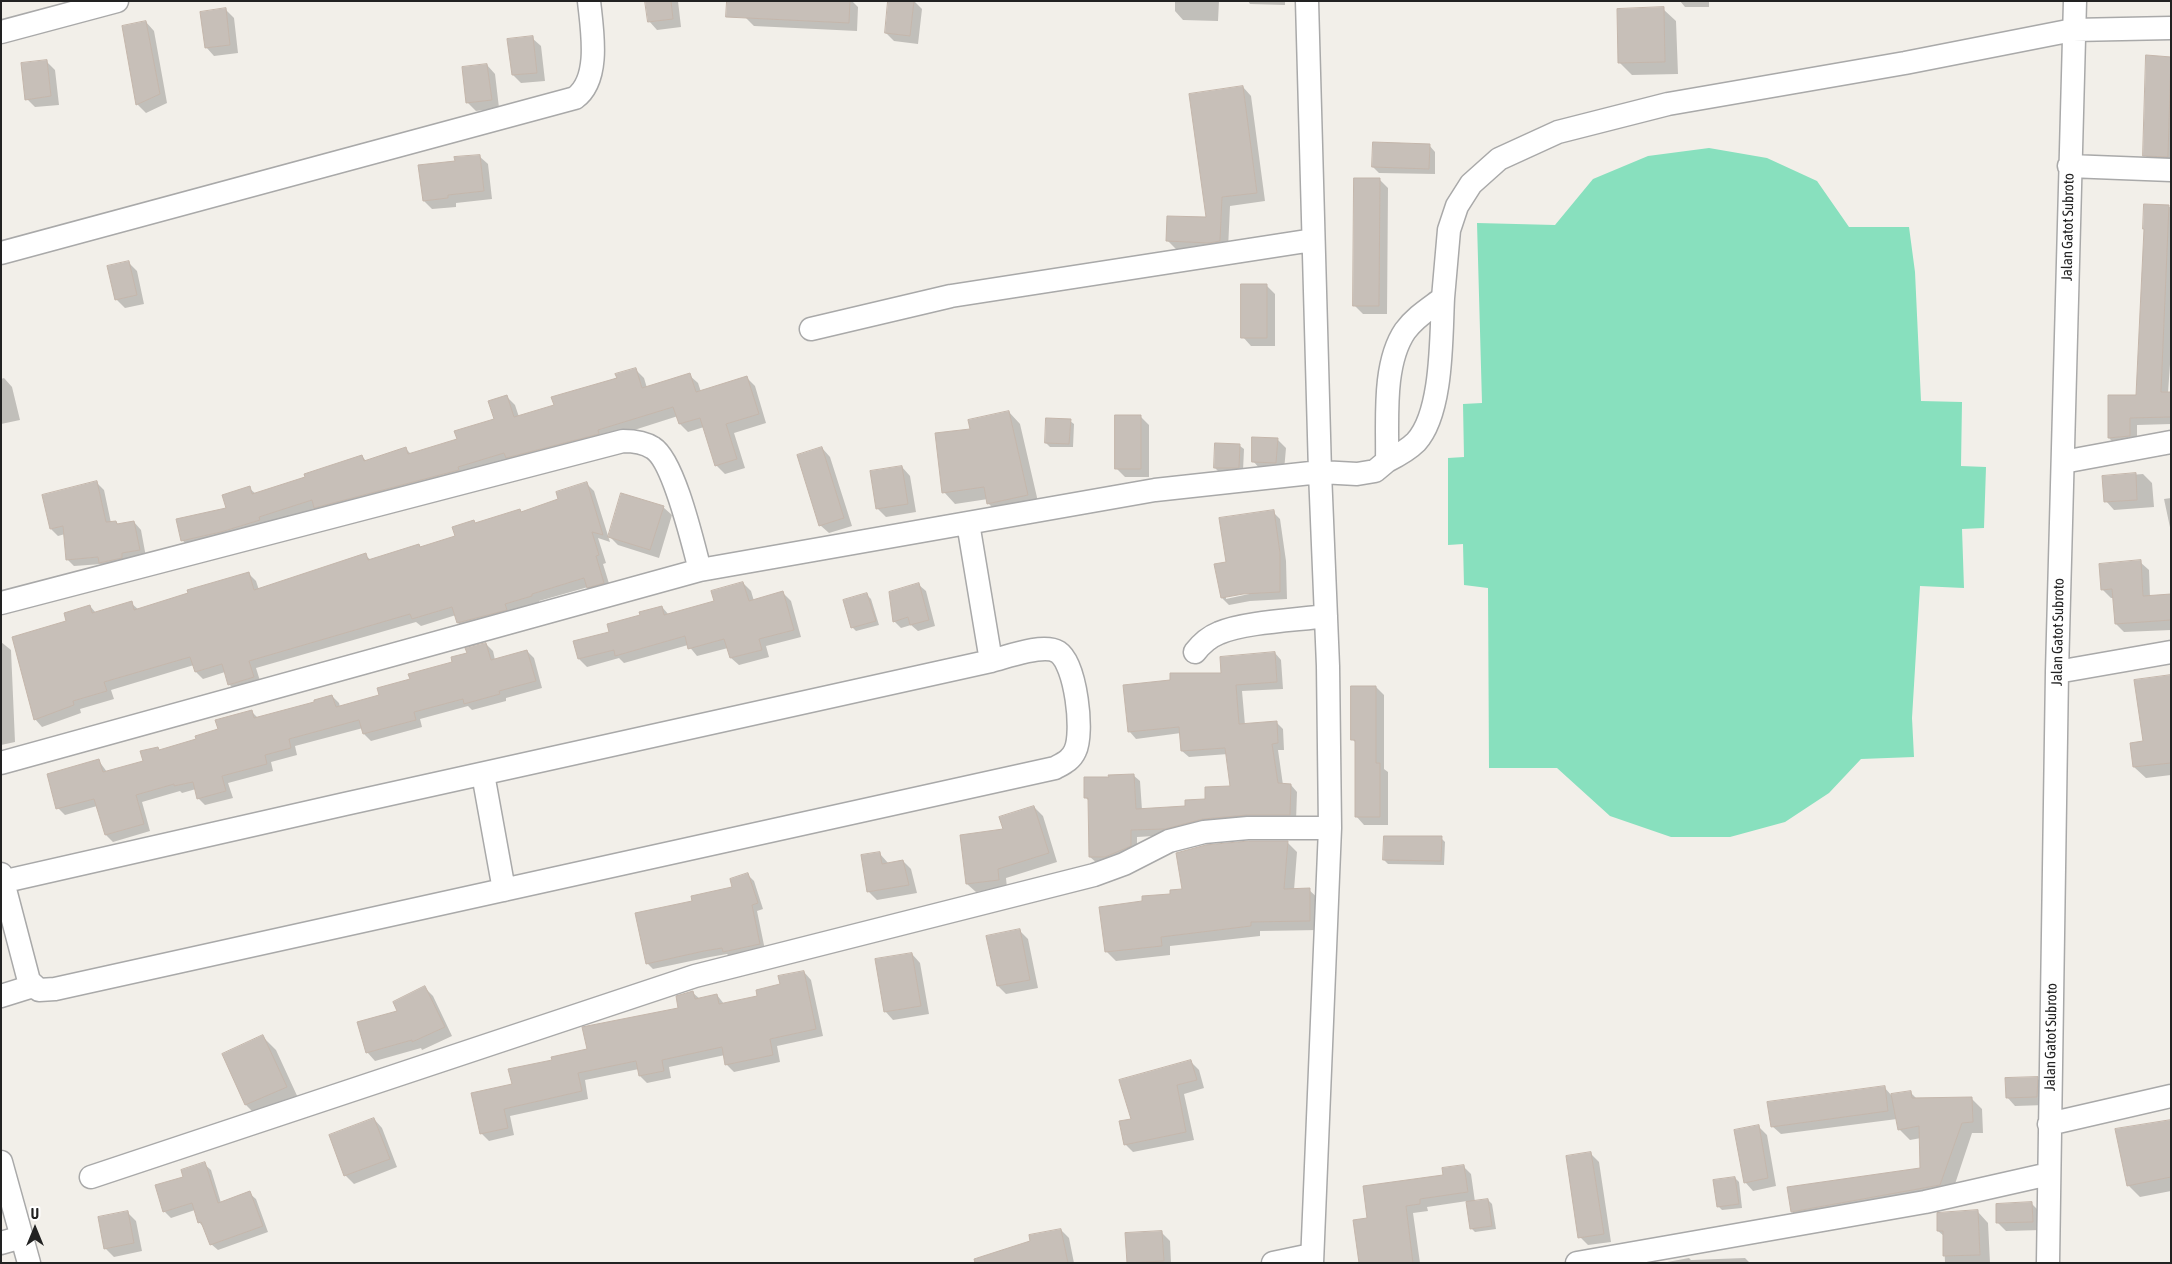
<!DOCTYPE html>
<html>
<head>
<meta charset="utf-8">
<style>
	body { margin:0 }
	#map { position:relative; width:2172px; height:1264px; overflow:hidden; background:#f2efe9; font-family:"Asap Condensed",sans-serif }
	canvas { display:block }
	.frame { position:absolute; inset:0; border:2px solid #222; pointer-events:none }
	.north { position:absolute; left:10px; top:1204px; width:50px; height:50px; -webkit-text-stroke:4px #fff; paint-order:stroke; rotate:0deg; font-size:14px; font-weight:700; line-height:20px; text-align:center; color:#222 }
	.north::after { content:''; display:block; margin:auto; width:18px; height:22px; background:#222; clip-path:polygon(50% 0,100% 100%,50% 72%,0 100%) }
</style>
</head>
<body>
<div id="map">
<canvas width="2172" height="1264"></canvas>
<div class="frame"></div>
<div class="north">U</div>
</div>
<script>
const ctx = document.querySelector('canvas').getContext('2d');
ctx.lineJoin = 'round';
function fill(path, color) { ctx.fillStyle = color; ctx.fill(path, 'evenodd'); }
function stroke(path, color, width, dash) { ctx.strokeStyle = color; ctx.lineWidth = width; ctx.lineCap = dash ? 'butt' : 'round'; ctx.setLineDash(dash || []); ctx.stroke(path); }
function label(font, color, halo, rows, align = 'center') {
  ctx.font = font + ' "Asap Condensed",sans-serif'; ctx.lineWidth = 4; ctx.setLineDash([]); ctx.textBaseline = 'middle'; ctx.strokeStyle = halo; ctx.fillStyle = color; for (const [text, x, y, turn = 0] of rows) {
    ctx.save(); ctx.translate(x, y); ctx.rotate((+turn || 0) * Math.PI / 180); ctx.textAlign = isNaN(turn) ? turn : align; if (halo) ctx.strokeText(text, 0, 0); ctx.fillText(text, 0, 0); ctx.restore();
  }
}
fill(new Path2D(`
	M1709 148 1767 158 1817 181 1849 227H1909L1915 272 1921 401 1962 402 1961 466 1986 467 1984 528 1962 529 1964 588 1920 586 1912 718 1914 757 1861 759 1829 793 1785 822 1730 837H1671L1610 816 1557 768H1489L1488 588 1464 585 1463 544 1448 545V458L1464 457 1463 404 1482 403 1477 223 1555 225 1593 179 1648 156Z`), '#88e0be');
fill(new Path2D(`
	M647 1H678L681 27 657 30 649 21Z
	M746 1H852L858 7 857 31 754 26 745 17Z
	M889 1H914L922 9 918 44 894 41 886 33Z
	M1175 1H1219L1218 21 1183 20 1175 11Z
	M1248 1H1285V5L1250 4Z
	M1680 1H1709V7H1685Z
	M1663 9 1676 21 1678 74 1632 75 1619 62Z
	M226 10 234 18 238 53 214 56 206 47Z
	M146 22 154 31 167 103 146 113 138 105 123 27Z
	M532 38 541 46 545 81 521 83 513 75Z
	M2171 58V166L2155 165 2145 155Z
	M46 61 55 70 59 105 35 107 27 99Z
	M487 65 495 74 499 108 476 111 467 102Z
	M1243 87 1251 96 1265 201 1230 206 1228 249 1219 251 1176 249 1167 240 1207 218Z
	M1429 145 1435 152V174L1379 173 1373 167Z
	M479 156 488 164 492 199 456 203V207L432 209 424 201 456 162Z
	M1379 179 1388 188 1387 314H1363L1355 306Z
	M2145 206 2171 207V350L2168 393H2171V424L2137 425V443L2116 445 2109 438 2137 396 2146 230Z
	M128 262 137 271 144 304 125 308 116 299Z
	M1266 285 1275 294V346H1251L1243 337Z
	M635 369 644 378 647 388 689 375 698 383 701 392 747 378 755 386 766 423 734 433 745 468 725 474 716 465 704 427 688 432 680 424 678 416 606 439 191 548 182 540 228 509 249 488 256 494 307 478 362 456 366 461 406 449 411 454 458 440 495 420 507 397 515 405 519 417 555 406Z
	M4 378 12 387 20 420 1 424V379Z
	M1009 412 1020 424 1039 506 1000 515 988 503V499L955 504 944 492 972 430Z
	M1140 416 1149 425V477H1125L1117 469Z
	M1070 421 1074 424 1073 447H1050L1046 443Z
	M1277 439 1286 448 1284 471 1261 470 1253 461Z
	M1240 446 1244 449 1243 471 1219 472 1215 468Z
	M822 448 830 457 852 526 829 533 820 525Z
	M902 467 910 476 916 512 886 517 877 508Z
	M2143 474 2152 483 2154 507 2114 510 2106 501 2104 477Z
	M97 483 104 490 111 523 116 522 119 525 134 522 141 530 146 557 107 569 102 564 74 566 67 559 65 534 58 536 51 529Z
	M587 484 594 491 610 542 598 538 606 563 603 564 611 590 596 595 588 587 539 601V604L466 630 458 623 456 615 421 626 416 622 256 668 261 684 237 692 229 684 225 672 203 679 196 672 194 665 111 690 114 699 80 709 81 713 42 727 35 719 68 622 90 606 96 613 131 603 139 610 248 573 256 581 259 590 365 555 371 560 419 545 421 548 457 537 476 524 520 510 522 513 560 500Z
	M2171 498V532L2164 499Z
	M663 507 672 515 659 558 618 545 609 536Z
	M1273 512 1280 519 1286 561 1287 599 1250 601 1229 605 1222 598 1228 563ZM1249 592V594L1226 599V596Z
	M2140 562 2149 570 2150 597 2171 598V630L2124 632 2116 624 2114 598H2111L2102 589Z
	M743 583 751 591 754 601 783 593 791 601 801 637 766 646 769 657 739 665 731 658 728 648 697 656 688 645 624 663 619 658 587 667 579 659 575 642 610 633 662 607 669 615 716 602Z
	M919 585 926 591 935 626 918 631 911 625 901 628 894 621Z
	M867 595 871 599 879 625 856 631 852 627Z
	M1 642 11 650 15 742 1 745Z
	M486 644 493 651 495 660 527 651 534 658 542 688 506 698V701L472 710 468 706 420 719 422 727 371 741 364 734 363 728 295 746 297 755 271 762 273 771 228 783 233 798 205 805 198 798 196 789 182 793 180 791 142 802 150 831 113 842 106 835 97 806 65 815 58 808 99 761 107 772 144 762 157 748 160 751 197 740 219 730 252 712 259 719 316 703 332 696 339 703 340 707 380 696 411 680 454 663Z
	M1275 653 1281 660 1283 689 1242 691 1245 725 1276 722 1283 729 1284 750H1278L1283 785H1291L1297 792 1296 821 1172 835 1137 837V852L1097 863 1090 857 1089 801 1085 797 1110 778 1133 775 1140 781 1142 810 1187 808 1232 787 1228 754 1189 757 1182 751 1181 733 1136 739 1130 732 1125 686 1222 674Z
	M2171 676V775L2146 778 2134 767Z
	M1376 687 1384 695V769L1388 772V825H1364L1356 816V743L1352 739Z
	M1034 807 1043 816 1057 862 1006 878 1007 888 976 892 967 884 1005 830Z
	M1441 838 1445 842 1444 865 1388 864 1384 860Z
	M1287 842 1297 852 1294 890H1309L1319 899V930L1260 931V936L1170 946V955L1116 961 1106 951 1144 902 1171 895Z
	M880 854 889 864 903 861 911 869 917 893 877 900 868 891Z
	M748 875 754 881 763 909 757 911 765 950 730 957 727 954 710 957 653 969 647 963 694 902 734 888Z
	M1019 930 1028 939 1038 988 1006 994 998 986Z
	M912 954 920 963 929 1014 893 1020 885 1011Z
	M804 972 811 980 823 1036 777 1046 780 1062 734 1072 726 1064 725 1055 669 1067 671 1078 647 1083 640 1076 639 1069 585 1080 588 1099 510 1116 514 1135 489 1141 481 1133 513 1085 554 1061 588 1050 680 1009 693 993 700 999 717 995 724 1004 758 997Z
	M425 988 433 996 452 1036 422 1050 421 1048 375 1061 367 1052 399 1011Z
	M263 1037 276 1050 299 1100 259 1118 246 1105 224 1054Z
	M1191 1062 1199 1070 1204 1088 1184 1094 1194 1140 1133 1152 1125 1144 1132 1120Z
	M2037 1078 2046 1087 2045 1105 2015 1106 2007 1097Z
	M1884 1087 1892 1096 1910 1092 1918 1100 1971 1098 1982 1109 1983 1133H1972L1951 1196 1803 1222 1792 1212 1922 1169 1921 1138 1910 1140 1899 1129 1897 1119 1781 1134 1772 1126Z
	M374 1119 382 1128 397 1167 354 1184 346 1176 330 1136Z
	M2171 1121V1191L2140 1197 2128 1185Z
	M1758 1126 1767 1135 1776 1186 1753 1191 1745 1182Z
	M1591 1154 1599 1162 1611 1242 1588 1245 1580 1237Z
	M204 1164 211 1170 221 1203 249 1193 256 1199 268 1232 218 1250 211 1244 205 1229 199 1222 195 1210 171 1218 165 1212 185 1177Z
	M1464 1167 1471 1174 1475 1202 1488 1200 1492 1204 1496 1229 1475 1232 1471 1228 1467 1201 1427 1207 1428 1211 1413 1213 1420 1263H1360L1369 1219Z
	M1735 1178 1739 1182 1742 1208 1722 1210 1718 1206Z
	M2032 1204 2040 1212 2041 1230 2006 1231 1998 1223Z
	M127 1212 136 1221 142 1251 114 1257 105 1248Z
	M1978 1212 1988 1223 1990 1263H1945L1944 1236 1938 1231Z
	M1061 1230 1069 1238 1074 1263H976Z
	M1162 1233 1170 1241 1171 1263H1128Z
	M1689 1258 1691 1260 1745 1258 1750 1263H1662Z`), '#0003');
const building = new Path2D(`
	M645 1H671L673 19 648 22Z
	M727 1H850L849 23 726 17Z
	M888 1H914L910 36 885 33Z
	M1664 7 1665 62 1618 63 1617 9Z
	M226 8 230 45 205 48 200 12Z
	M146 21 160 94 136 105 122 26Z
	M533 36 537 73 512 75 507 39Z
	M2146 55 2171 57 2168 157 2143 156Z
	M47 60 51 96 25 100 21 63Z
	M487 64 492 100 466 103 462 67Z
	M1243 86 1257 193 1222 197 1220 241 1209 243 1166 241 1167 216 1206 217 1189 94Z
	M1373 142 1430 144 1429 169 1372 167Z
	M480 155 484 191 448 195V198L423 201 418 165 455 161 454 157Z
	M1354 178H1380L1379 306H1353Z
	M2144 204 2169 205 2161 392H2171V417L2130 418V436L2108 438V395H2136L2144 229H2143Z
	M129 261 137 295 115 300 107 266Z
	M1241 284H1267V338H1241Z
	M636 368 642 388 690 373 696 392 747 376 759 414 726 424 737 459 715 466 700 418 679 424 673 407 598 430 599 434 506 458 504 453 458 467 459 470 314 508 312 500 259 517 260 520 221 532 181 541 176 519 226 508 222 495 250 486 252 494 305 477 304 474 362 455 364 461 406 447 408 454 457 439 454 431 494 419 488 401 507 395 514 417 554 405 551 397 617 378 615 374Z
	M1009 411 1028 495 987 504 984 487 942 493 935 433 970 429 968 420Z
	M1115 415H1141V469H1115Z
	M1046 418 1071 419 1069 444 1045 443Z
	M1252 437 1278 438 1276 463 1252 462Z
	M1215 443 1240 444 1239 468H1214Z
	M822 447 844 518 819 526 797 455Z
	M902 466 908 504 876 509 870 471Z
	M2136 473 2137 500 2104 502 2102 476Z
	M97 481 106 522 116 521 117 524 134 521 140 550 122 553V558L99 563 98 557 66 560 63 526 50 529 42 495Z
	M587 482 603 535 592 532 599 555 596 556 604 583 587 588 584 578 532 594V596L505 604 507 610 457 623 452 607 412 619 410 614 249 661 254 677 228 685 222 664 195 672 190 657 104 682 107 691 73 701 74 705 34 720 12 637 66 621 64 613 90 605 92 613 132 601 134 610 188 593 187 590 249 572 254 590 366 553 368 560 419 544 420 547 455 536 452 527 474 520 475 523 520 509 521 512 558 499 556 492Z
	M621 493 664 506 650 550 608 537Z
	M1274 510 1280 553V592L1243 594 1221 598 1214 564 1226 562 1219 518Z
	M2141 560 2143 596 2171 594V620L2115 624 2112 589 2101 590 2099 564Z
	M743 582 749 601 783 591 794 630 759 639 762 650 730 658 724 639 688 649 685 636 615 656 614 650 578 659 573 641 609 632 607 624 640 615 639 612 662 606 664 615 714 601 711 591Z
	M919 583 929 620 910 625 908 617 893 622 889 592Z
	M867 593 876 621 851 628 843 600Z
	M486 643 491 660 527 650 536 681 499 691 500 694 464 704 463 699 414 712 416 720 363 734 359 720 289 739 291 748 265 755 267 764 222 776 226 791 197 799 193 782 174 786V784L136 795 144 824 105 835 94 799 56 809 47 774 99 759 103 772 143 761 140 751 158 747 159 750 196 739 195 736 218 729 215 720 252 710 254 718 314 702V700L332 695 336 707 379 695 377 688 410 679 408 674 452 662 451 657 467 653 465 648Z
	M1275 652 1277 682 1236 685 1239 724 1277 721 1278 743 1272 744 1278 783 1291 784 1290 815H1247L1203 819 1165 829 1131 830V846L1105 857H1089L1088 798H1084V777H1109L1108 775 1134 774 1136 809 1185 806V800L1205 799V787L1230 786 1225 748 1181 751 1179 727 1128 732 1123 685 1170 680V673H1221L1220 657Z
	M2171 675V763L2133 767 2130 743 2143 741 2134 680Z
	M1351 686H1376V763H1380V817H1355V740H1351Z
	M1034 806 1049 853 998 869 999 880 966 884 960 835 1003 829 999 817Z
	M1384 836H1442L1441 861 1383 860Z
	M1249 841H1288L1284 889 1310 888V921L1251 922V926L1161 937 1162 946 1105 952 1099 907 1142 901V896L1170 894V890L1182 889 1176 853 1206 845Z
	M880 852 882 864 903 860 909 885 867 892 861 855Z
	M748 873 758 903 752 905 760 944 723 952 722 948 704 951 646 964 635 913 692 901 691 896 732 887 730 879Z
	M1020 929 1030 980 997 986 986 936Z
	M912 953 921 1006 884 1012 875 959Z
	M804 971 816 1029 770 1039 773 1055 725 1065 722 1047 662 1060 664 1071 639 1076 636 1061 578 1073 582 1091 504 1109 508 1128 480 1134 471 1093 512 1084 508 1069 552 1060 551 1057 587 1049 582 1027 678 1008 676 996 693 991 695 999 717 994 719 1004 757 996 756 990 780 984 778 976Z
	M425 986 445 1027 412 1042V1040L366 1053 357 1022 397 1011 393 1002Z
	M263 1035 287 1087 245 1105 222 1054Z
	M1191 1060 1197 1080 1177 1085 1186 1132 1124 1145 1119 1121 1131 1119 1119 1080Z
	M2038 1077 2037 1097 2006 1098 2005 1078Z
	M1885 1086 1888 1111 1771 1127 1767 1102Z
	M1911 1091 1912 1098 1972 1097 1973 1122 1962 1123 1940 1185 1791 1212 1787 1187 1920 1168 1919 1126 1898 1130 1891 1094Z
	M374 1118 390 1159 344 1176 329 1135Z
	M2171 1120V1177L2127 1186 2115 1129Z
	M1759 1125 1768 1178 1744 1183 1734 1130Z
	M1591 1152 1604 1234 1578 1238 1566 1156Z
	M205 1162 218 1203 250 1191 263 1226 210 1245 201 1222 198 1223 192 1203 163 1212 155 1185 183 1177 181 1170Z
	M1464 1165 1468 1192 1420 1199V1204L1406 1206 1413 1263H1359L1353 1220 1367 1218 1363 1186 1443 1175 1442 1168Z
	M1735 1177 1739 1204 1717 1207 1713 1180Z
	M1488 1199 1492 1226 1470 1229 1466 1202Z
	M2032 1202 2033 1222 1996 1223V1204Z
	M1978 1210 1980 1255 1943 1256V1231H1937V1213Z
	M128 1211 134 1243 104 1249 98 1217Z
	M1061 1229 1068 1263H975L974 1259 1030 1241 1029 1235Z
	M1162 1231 1164 1261 1127 1263 1125 1233Z`);
fill(building, '#c7bfb8');
stroke(building, '#c4b6ab', 1);
const minor = new Path2D(`
	M1307 1 1320 472 1328 666 1330 828 1312 1263
	M1 32 117 1
	M2069 166 2171 170
	M1 253 575 98C601 79 592 30 589 1
	M811 329 951 296 1313 240
	M1387 461C1397 456 1408 450 1416 442 1443 413 1441 336 1443 298
	M2063 462 2171 442
	M1 603 623 441C633 441 644 442 653 448 674 461 693 544 700 570
	M1195 652C1202 643 1209 637 1219 633 1244 622 1297 620 1326 616
	M2057 672 2171 652
	M1 763 700 570 1155 490 1320 472 1357 474 1375 471 1387 461C1388 422 1382 365 1405 331 1415 317 1430 308 1443 298L1449 230 1457 206 1471 184 1499 159 1558 132 1668 104 1905 63 2073 30 2171 28
	M483 774 504 890
	M1 874 29 981 39 990 55 989 1055 768C1064 763 1071 760 1075 751 1084 733 1076 664 1058 652 1043 643 1007 657 991 661
	M1 882 345 804 991 661 968 523
	M1 996 33 986
	M2049 1124 2171 1096
	M1 1162 29 1263
	M91 1177 695 976 1094 875 1124 864 1169 841 1204 832 1248 828H1330
	M1 1243 22 1237
	M1273 1263 1311 1255
	M1577 1263 1925 1202 2049 1174
	M2048 1263 2057 672 2075 1`);
stroke(minor, '#a9a9a9', 25);
stroke(minor, '#fff', 22);
label('15px', '#222', '#fff', [
	["Jalan Gatot Subroto",2068,227,-89],
	["Jalan Gatot Subroto",2058,632,-89],
	["Jalan Gatot Subroto",2051,1037,-89]
]);
</script>
</body>
</html>
